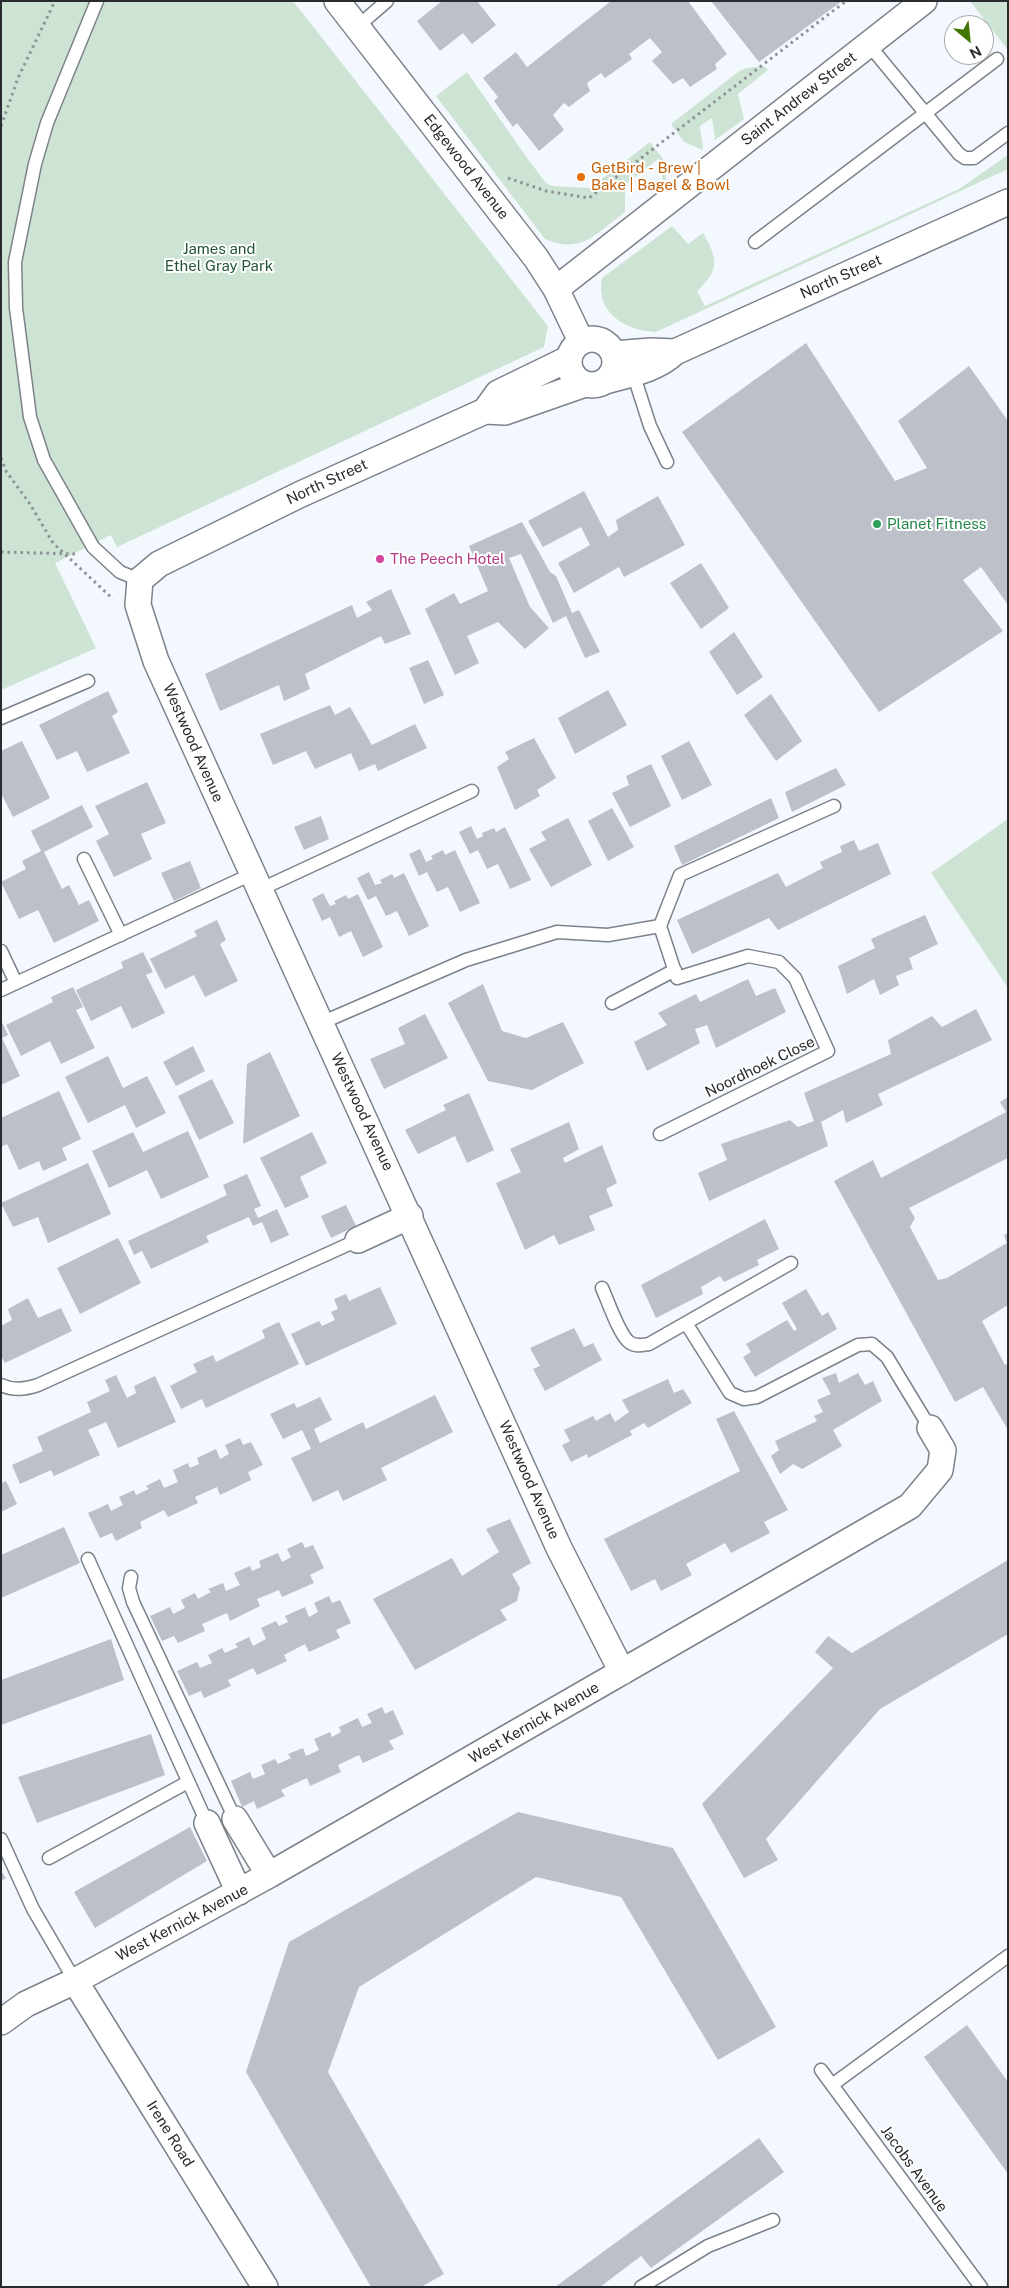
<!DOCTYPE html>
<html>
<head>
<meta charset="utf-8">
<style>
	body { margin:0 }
	#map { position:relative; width:1009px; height:2288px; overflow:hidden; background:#f3f8ff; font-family:"Public Sans",sans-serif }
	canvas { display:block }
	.frame { position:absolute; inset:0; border:2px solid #292c2f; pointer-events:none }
	.north { position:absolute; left:944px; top:15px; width:50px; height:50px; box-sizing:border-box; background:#fff; border:1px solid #a9abac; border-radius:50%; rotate:152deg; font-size:14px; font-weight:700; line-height:20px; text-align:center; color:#292c2f }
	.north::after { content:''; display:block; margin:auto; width:18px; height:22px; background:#417601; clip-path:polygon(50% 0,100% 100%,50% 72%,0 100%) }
</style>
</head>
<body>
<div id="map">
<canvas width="1009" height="2288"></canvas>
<div class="frame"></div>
<div class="north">N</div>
</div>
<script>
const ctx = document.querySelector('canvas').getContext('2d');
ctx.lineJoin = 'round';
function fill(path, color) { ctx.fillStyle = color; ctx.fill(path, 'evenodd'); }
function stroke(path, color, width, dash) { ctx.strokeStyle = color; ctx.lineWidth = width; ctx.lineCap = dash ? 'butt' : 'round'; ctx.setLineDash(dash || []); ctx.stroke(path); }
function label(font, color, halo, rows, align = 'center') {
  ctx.font = font + ' "Public Sans",sans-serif'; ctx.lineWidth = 4; ctx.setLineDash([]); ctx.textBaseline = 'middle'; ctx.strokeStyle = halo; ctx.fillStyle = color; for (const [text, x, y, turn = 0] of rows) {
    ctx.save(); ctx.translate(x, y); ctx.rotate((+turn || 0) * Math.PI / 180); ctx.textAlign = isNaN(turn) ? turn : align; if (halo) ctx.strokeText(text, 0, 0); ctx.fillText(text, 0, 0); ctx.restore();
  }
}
fill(new Path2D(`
	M1 1H293L548 326 544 347 117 547 111 535 55 563 96 648 1 690Z
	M970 1H1008V50Z
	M764 66 768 70 738 94 744 119 715 140 712 118 700 126 703 150 684 142 671 124 738 72 746 68Z
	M467 72 527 158 546 183 552 186 590 188 650 142 663 159 666 179 663 183 659 158 625 185V212C596 233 582 255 545 239L436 96Z
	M1008 155V169L656 332C626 331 595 313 602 278L672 226 688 244 703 233C718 259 720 270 697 291L705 306 959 189Z
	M1008 819V988L931 873Z`), '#cde3d3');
fill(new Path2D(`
	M442 1H477L496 25 472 44 463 33 440 51 417 21Z
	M611 1H688L727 54 715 64 717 69 690 87 683 78 673 84 652 61 662 52 650 38 629 54 632 59 605 78 601 73 587 83 590 91 569 107 564 103 553 115 564 130 539 151 517 123 513 127 494 101 498 97 483 78 516 52 527 67Z
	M711 1H842L759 62Z
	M806 343 895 481 927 468 898 421 969 366 1008 421V605L981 567 963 580 1003 631 879 712 682 432Z
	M584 491 608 537 618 530 616 520 658 496 685 545 624 577 619 567 574 593 558 563 590 545 581 527 543 547 528 521Z
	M522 522 550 572 556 576 572 613 579 610 600 652 585 658 566 616 553 623 521 554 509 558 530 607 549 628 525 649 498 622 467 636 479 663 455 675 425 609 454 593 460 604 488 591 469 546Z
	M701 563 729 608 701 629 670 583Z
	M391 589 411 634 385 644 381 636 305 674 310 689 284 701 279 685 220 711 205 674 352 605 357 618 372 610 366 602Z
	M734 632 763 677 737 695 709 652Z
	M428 660 444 695 424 704 409 668Z
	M608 690 627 725 575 754 558 718Z
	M108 691 118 712 112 716 130 753 87 772 77 751 57 760 39 725Z
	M771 694 802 741 776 761 744 715Z
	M330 705 335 715 350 707 372 745 415 724 427 748 378 771 375 764 359 771 351 753 315 769 306 751 273 765 260 734Z
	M534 738 556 778 537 790 540 796 515 810 497 767 509 759 505 752Z
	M22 741 50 798 13 817 1 793V751Z
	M689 741 712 785 682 800 661 756Z
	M651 764 671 806 630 827 612 793 629 785 626 776Z
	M836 768 846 785 792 812 785 792Z
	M147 782 166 823 141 834 152 859 114 877 96 841 109 834 95 806Z
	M771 798 779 818 682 865 674 846Z
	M82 805 93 827 44 852 62 889 69 885 79 905 89 900 99 921 54 943 38 910 19 919 1 882 26 869 22 861 41 851 31 831Z
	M612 808 634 847 608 861 588 821Z
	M321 816 329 839 304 850 294 827Z
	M568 818 592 865 551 887 529 849 546 840 541 832Z
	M471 826 477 839 483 836 482 833 494 828 496 832 505 827 531 880 510 889 498 864 487 869 478 850 470 854 459 832Z
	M854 840 859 851 878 843 891 874 778 930 769 918 692 954 677 920 778 873 786 887 823 868 820 862 842 852 840 846Z
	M420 849 426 862 433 859 431 856 443 850 445 855 455 850 480 903 460 912 448 887 437 892 427 872 419 876 409 854Z
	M190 861 201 888 174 901 161 873Z
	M369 872 375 885 382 883 380 880 392 874 394 878 404 873 429 926 409 936 397 911 386 916 376 896 368 900 357 878Z
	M323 893 330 906 336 904 334 901 346 895 348 899 358 894 383 947 363 957 351 931 339 937 330 917 322 921 312 899Z
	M925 915 938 944 909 958 913 969 896 976 899 985 880 995 874 979 847 994 838 966 875 948 871 939Z
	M217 920 226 940 220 944 238 981 205 997 194 975 165 989 150 959 197 936 194 931Z
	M143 952 153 972 146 975 165 1013 132 1029 121 1006 91 1021 76 990 123 968 121 962Z
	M748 979 756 996 775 988 786 1012 716 1048 707 1025 695 1029 700 1043 647 1071 634 1042 667 1025 658 1013 696 994 700 1002Z
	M483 984 502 1031 526 1038 563 1022 584 1063 532 1090 488 1081 448 1003Z
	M73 987 83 1007 76 1010 95 1048 61 1064 50 1041 21 1056 6 1025 53 1002 51 997Z
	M976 1009 992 1040 878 1094 883 1105 846 1123 843 1110 821 1122 828 1146 709 1201 698 1173 727 1160 721 1144 790 1120 798 1127 814 1121 804 1093 891 1054 888 1040 932 1016 942 1027Z
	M425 1014 448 1058 384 1089 370 1059 405 1044 398 1028Z
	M1 1020 8 1035 2 1038 20 1076 1 1085Z
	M193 1046 205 1071 176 1086 163 1062Z
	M270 1052 300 1116 243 1144 247 1064Z
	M108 1056 123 1088 147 1076 166 1113 136 1128 125 1105 88 1123 65 1077Z
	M212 1079 234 1123 199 1140 178 1096Z
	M59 1091 81 1139 62 1148 67 1160 43 1171 39 1161 19 1170 7 1144 1 1147V1118Z
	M469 1093 494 1150 467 1163 455 1136 418 1154 405 1130 446 1110 443 1105Z
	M1008 1097V1158L909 1208 915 1218 910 1227 938 1280 947 1278 1007 1243 1004 1235 1008 1233V1305L982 1321 1005 1365 1008 1363V1430L983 1387 955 1402 834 1181 873 1160 881 1178 1006 1112 1000 1102Z
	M569 1122 579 1149 563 1158 565 1163 602 1145 617 1183 606 1189 613 1206 589 1216 595 1230 559 1245 554 1235 525 1250 496 1183 521 1172 510 1149Z
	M188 1131 209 1177 161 1199 147 1170 109 1188 92 1151 133 1132 143 1152Z
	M312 1132 327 1163 300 1177 309 1197 285 1208 260 1158Z
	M88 1163 111 1214 48 1243 38 1217 13 1227 1 1203Z
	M247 1174 261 1206 254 1209 258 1218 277 1209 289 1235 271 1243 262 1222 253 1226 249 1217 206 1236 209 1242 151 1269 142 1251 134 1255 128 1241 227 1195 223 1185Z
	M346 1205 356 1226 331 1238 321 1216Z
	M765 1219 779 1249 757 1260 759 1265 724 1282 720 1276 701 1287 703 1294 656 1318 641 1285Z
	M118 1238 141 1283 80 1314 57 1268Z
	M380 1287 397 1324 306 1366 291 1334 319 1321 322 1326 335 1320 331 1312 338 1309 334 1299 346 1294 349 1301Z
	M806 1289 822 1316 828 1312 837 1329 755 1377 743 1357 751 1352 746 1344 787 1320 794 1331 797 1329 782 1303Z
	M28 1298 38 1318 61 1308 72 1331 5 1363 1 1356V1326L12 1320 8 1309Z
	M279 1322 299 1364 206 1408 202 1399 181 1409 170 1386 197 1372 193 1364 213 1355 216 1362 265 1338 262 1330Z
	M574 1328 584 1347 593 1343 602 1360 545 1391 533 1369 540 1366 530 1348Z
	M836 1373 839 1383 858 1373 865 1385 873 1381 882 1401 833 1430 842 1446 802 1469 793 1464 780 1474 771 1456 779 1450 775 1441 817 1421 814 1416 823 1412 817 1400 831 1394 822 1378Z
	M116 1375 127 1398 136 1393 134 1386 155 1376 176 1422 118 1448 106 1422 88 1430 100 1455 54 1476 51 1470 20 1484 12 1465 43 1451 37 1437 91 1412 87 1402 110 1391 105 1380Z
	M668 1379 674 1393 683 1389 692 1403 648 1428 644 1423 630 1431 632 1435 588 1458 587 1454 571 1462 562 1445 570 1441 564 1430 593 1416 596 1421 610 1413 615 1422 629 1412 622 1400Z
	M435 1395 453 1432 381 1468 387 1480 343 1501 338 1490 313 1502 291 1458 311 1449 302 1430 283 1439 270 1414 294 1403 297 1408 320 1397 332 1420 314 1429 320 1443 363 1422 366 1429Z
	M734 1411 788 1510 764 1522 770 1533 731 1553 725 1543 686 1564 692 1575 661 1591 655 1579 631 1591 604 1539 740 1471 716 1419Z
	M240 1438 243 1445 251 1442 263 1465 248 1472 251 1480 220 1495 217 1487 195 1497 198 1503 168 1517 164 1510 140 1522 142 1528 116 1541 112 1533 100 1538 88 1513 108 1504 111 1511 123 1505 119 1497 134 1490 136 1495 149 1489 146 1486 160 1479 164 1488 178 1482 173 1470 188 1463 190 1468 199 1464 197 1458 216 1449 220 1459 229 1454 225 1445Z
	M6 1481 17 1504 1 1512V1483Z
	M510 1519 531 1563 512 1574 520 1588 517 1601 500 1610 507 1620 415 1670 373 1599 452 1558 462 1576 499 1552 486 1529Z
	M64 1527 80 1563 1 1598V1555Z
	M302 1542 305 1548 313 1545 324 1568 310 1575 314 1583 282 1597 279 1590 257 1599 260 1606 230 1621 227 1613 202 1624 205 1631 178 1643 174 1636 162 1641 150 1616 170 1607 173 1614 185 1608 181 1600 195 1593 198 1599 211 1592 208 1589 223 1583 226 1591 240 1585 234 1573 250 1566 252 1571 261 1567 259 1561 278 1553 282 1562 291 1557 287 1549Z
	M1008 1560V1634L880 1709 766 1839 778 1860 744 1878 702 1804 833 1668 815 1652 828 1636 852 1653Z
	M329 1596 332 1603 340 1600 351 1623 336 1630 340 1638 309 1652 305 1644 284 1655 287 1661 257 1675 253 1668 228 1680 231 1686 204 1698 201 1691 189 1696 177 1671 197 1662 200 1668 212 1663 208 1655 222 1648 225 1653 238 1647 235 1644 249 1637 253 1646 266 1639 261 1628 276 1621 279 1626 288 1622 285 1616 305 1607 309 1617 318 1612 314 1603Z
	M111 1639 124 1680 1 1725V1680Z
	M382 1707 385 1714 393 1710 404 1734 389 1741 394 1749 363 1763 359 1755 338 1765 341 1772 310 1786 307 1778 281 1790 285 1796 257 1809 254 1801 242 1807 231 1781 250 1772 253 1779 265 1774 261 1765 275 1759 278 1764 291 1758 288 1754 303 1748 306 1756 319 1750 314 1739 330 1732 332 1737 341 1732 339 1727 358 1718 362 1727 372 1723 367 1714Z
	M151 1734 165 1775 37 1823 18 1777Z
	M518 1812 673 1848 776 2027 718 2060 621 1897 536 1877 359 1987 328 2072 444 2274 421 2287H371L246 2072 289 1942Z
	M190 1827 207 1861 95 1928 74 1892Z
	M1 1871 6 1878 1 1881Z
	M967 2025 1008 2082V2174L924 2057Z
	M759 2138 784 2172 651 2268 641 2256 600 2287H555Z`), '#bbc0c9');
const lane = new Path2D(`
	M97 1 47 123 35 164 15 262 16 308 30 417 44 460 93 547 120 572 140 580
	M357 27 387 1
	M869 45 959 154 965 158H974L1008 133
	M755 242 997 59
	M633 373 650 426 667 462
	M1 718 88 681
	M84 859 121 935
	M259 890 472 791
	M660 926 680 875 834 806
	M1 951 16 983
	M1 990 252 874
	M612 1003 675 970
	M321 1023 466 960 557 932 608 935 660 926 677 978 748 956 779 962 795 978 828 1051 660 1134
	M602 1288C608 1301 619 1334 629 1342 635 1347 642 1345 649 1344L791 1263
	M686 1323 730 1393 744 1399 757 1397 858 1345 872 1344 887 1357 930 1428
	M1 1385C14 1391 25 1389 38 1385L358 1240
	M88 1559 207 1823
	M131 1577 129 1588 133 1602 235 1819
	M1 1839 33 1909 75 1981
	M49 1858 188 1782
	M821 2070 981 2287
	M832 2085 1008 1956
	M641 2287 708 2246 773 2220`);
const street = new Path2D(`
	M337 1 536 258 556 289 581 341
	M556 289 924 1
	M569 362a23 23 0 1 1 46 0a23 23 0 1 1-46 0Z
	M614 354 651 351 675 352
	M568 359 498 393 485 411 299 495 159 564 140 580 138 605 156 661 559 1548 622 1672
	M605 381C630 374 656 370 675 352L1008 202
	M485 411 505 412 585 384
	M358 1240 410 1216
	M235 1819 269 1875
	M207 1823 239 1892
	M75 1981 265 2287
	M1 2022 26 2004 75 1981 269 1875 910 1506 940 1470 943 1450 930 1428`);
stroke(lane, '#7d828a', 15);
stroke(street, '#7d828a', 28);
stroke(new Path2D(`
	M1 126 18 78 55 1
	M508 178 546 191 589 198 846 1
	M1 458 6 471 30 504 53 543 113 599
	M1 552 75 554`), '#8e9297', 3, [2.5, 4]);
stroke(lane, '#fff', 12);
stroke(street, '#fff', 25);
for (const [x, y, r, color] of [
	[581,177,5,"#e8710a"],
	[877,524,5,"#2e9e5b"],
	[380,559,5,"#d1479c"]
]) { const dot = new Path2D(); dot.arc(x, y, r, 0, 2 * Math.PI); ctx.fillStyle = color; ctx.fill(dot); stroke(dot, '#fff', 2); }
label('15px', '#292c2f', '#fff', [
	["Saint Andrew Street",799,99,-38],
	["Edgewood Avenue",466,167,52],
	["North Street",841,277,-24],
	["North Street",327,482,-25],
	["Westwood Avenue",193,743,66],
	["Noordhoek Close",760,1067,-26],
	["Westwood Avenue",362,1112,65],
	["Westwood Avenue",529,1480,66],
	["West Kernick Avenue",534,1723,-30],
	["West Kernick Avenue",182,1923,-28],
	["Irene Road",170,2134,58],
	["Jacobs Avenue",914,2169,54]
]);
label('15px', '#c56008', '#fff', [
	["GetBird - Brew |",591,168],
	["Bake | Bagel & Bowl",591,185]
], 'left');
label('15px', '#215536', '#fff', [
	["James and",219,249],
	["Ethel Gray Park",219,266]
]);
label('15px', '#27864d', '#fff', [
	["Planet Fitness",887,524]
], 'left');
label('15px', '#b23c85', '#fff', [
	["The Peech Hotel",390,559]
], 'left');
</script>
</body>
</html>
